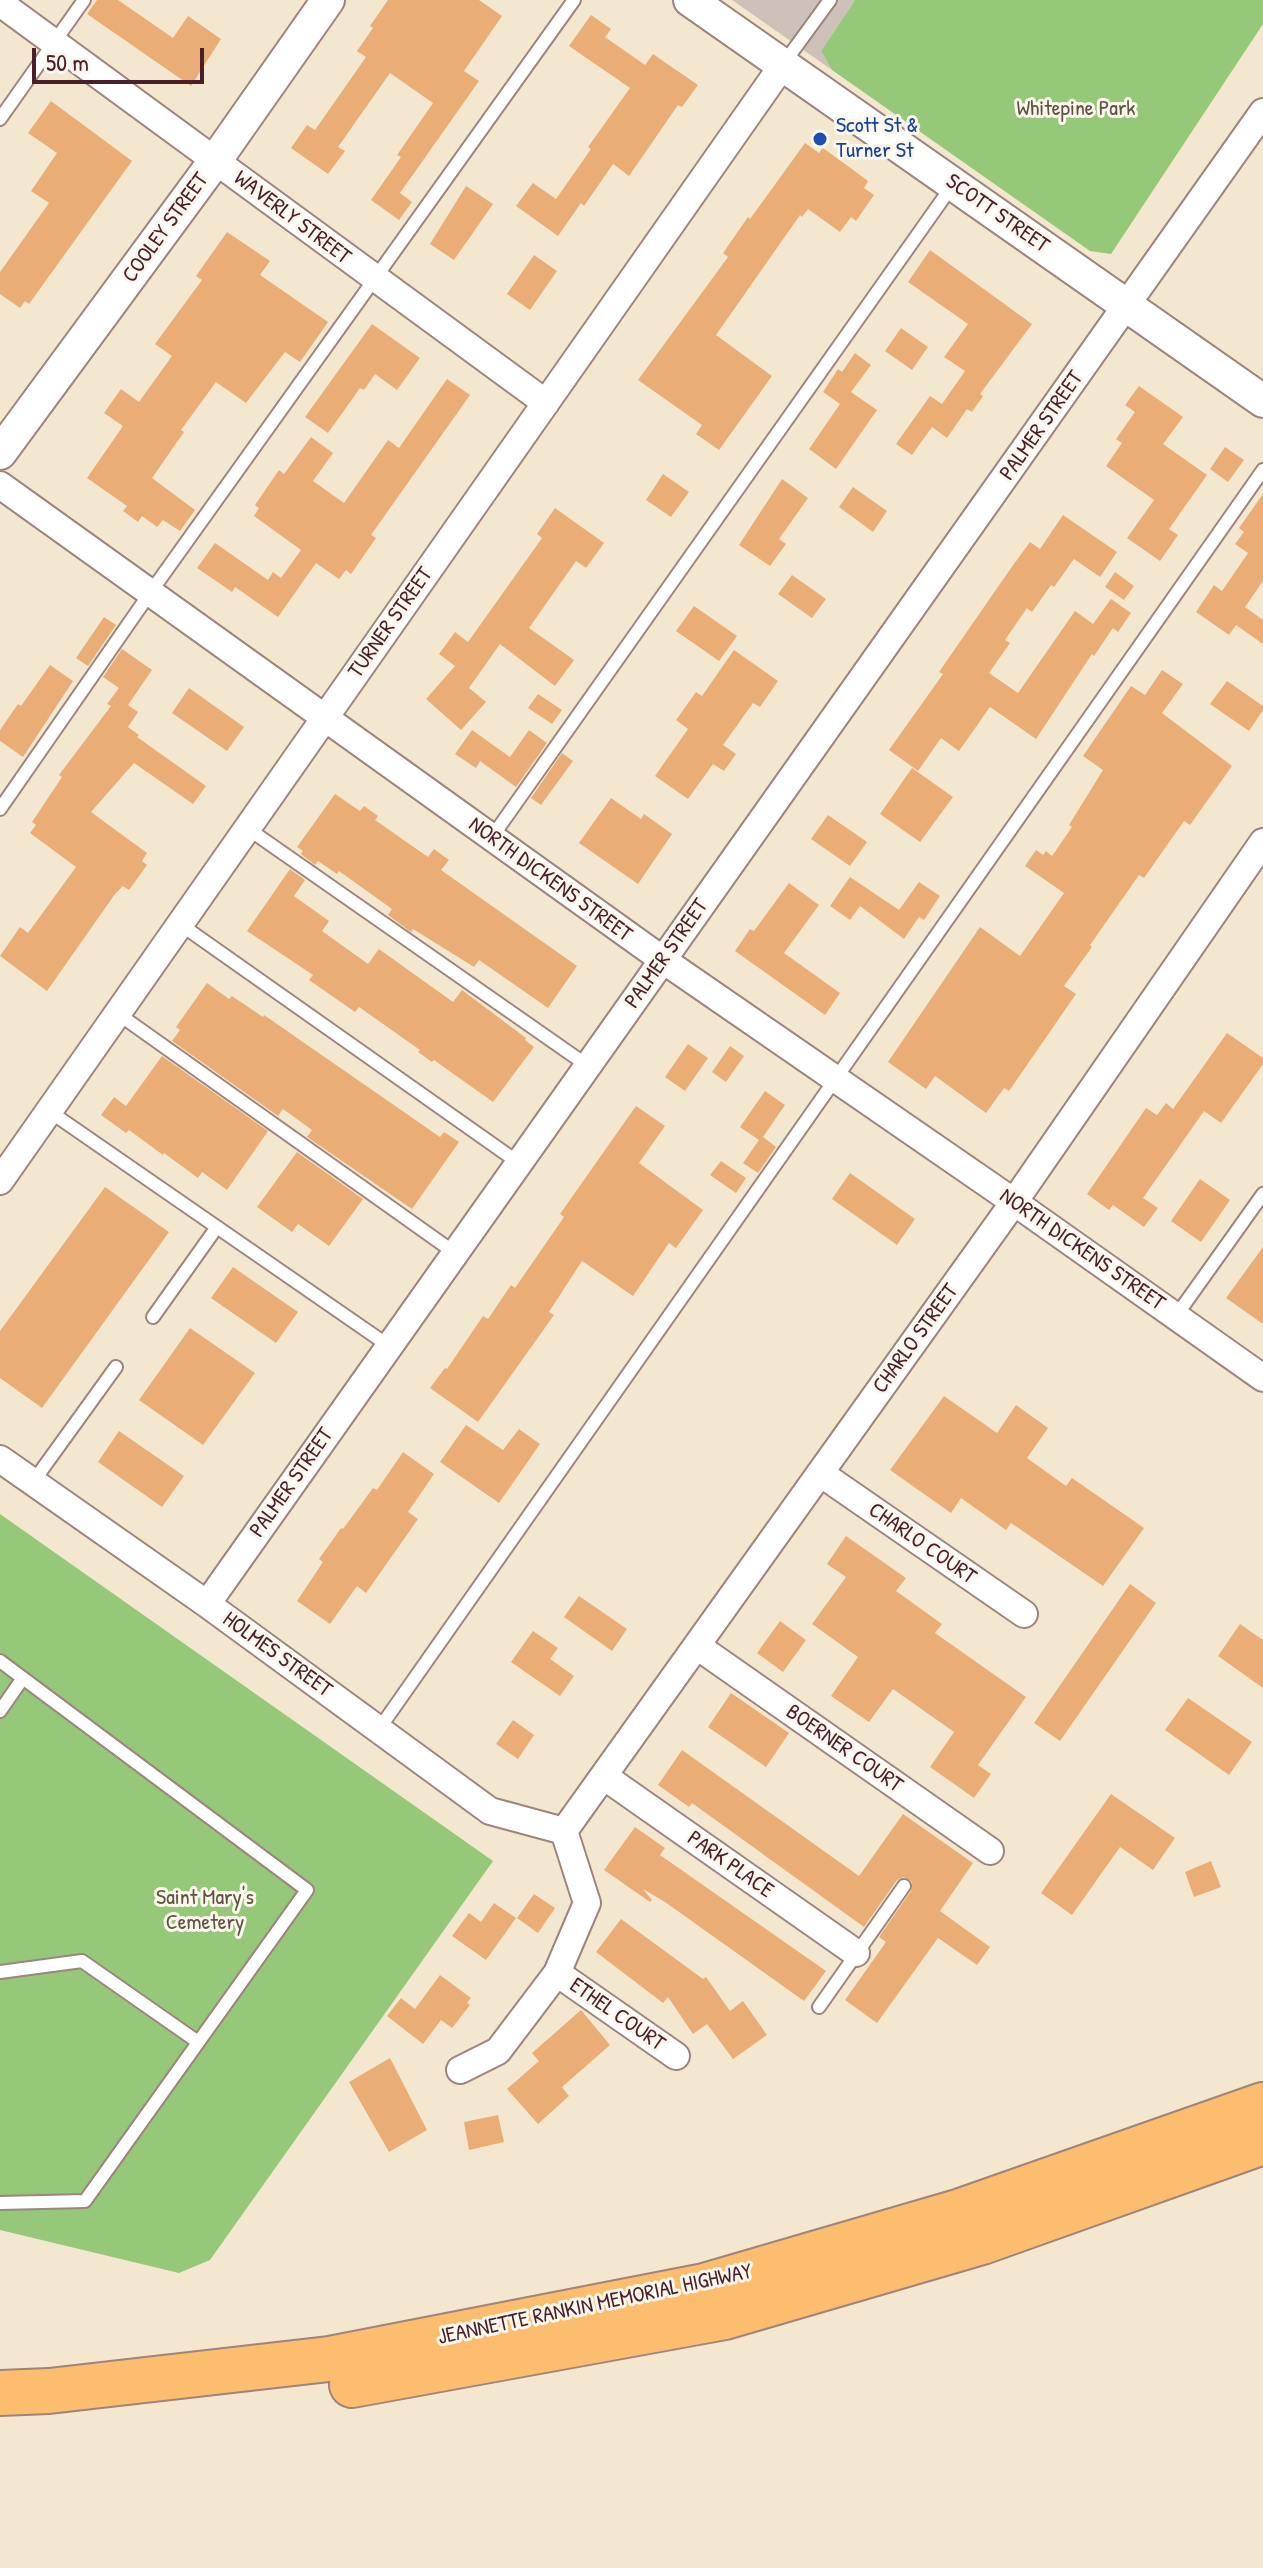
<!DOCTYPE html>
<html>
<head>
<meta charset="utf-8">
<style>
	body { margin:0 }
	#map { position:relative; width:1263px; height:2568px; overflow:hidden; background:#f3e8cf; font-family:"Patrick Hand",sans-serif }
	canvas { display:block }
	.scale { position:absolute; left:32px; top:48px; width:172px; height:36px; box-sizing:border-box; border:4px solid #4a1f2b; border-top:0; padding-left:10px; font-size:24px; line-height:28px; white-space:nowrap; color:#4a1f2b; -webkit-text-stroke:6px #fbf7ec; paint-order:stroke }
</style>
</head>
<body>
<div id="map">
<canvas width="1263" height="2568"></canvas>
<div class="scale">50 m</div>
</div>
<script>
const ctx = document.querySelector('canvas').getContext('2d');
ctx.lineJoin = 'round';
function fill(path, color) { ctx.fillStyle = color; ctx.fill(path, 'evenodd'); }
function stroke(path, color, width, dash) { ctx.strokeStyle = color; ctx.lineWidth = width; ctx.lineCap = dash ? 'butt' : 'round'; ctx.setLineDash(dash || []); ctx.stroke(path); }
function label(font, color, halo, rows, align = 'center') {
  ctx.font = font + ' "Patrick Hand",sans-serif'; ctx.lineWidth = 6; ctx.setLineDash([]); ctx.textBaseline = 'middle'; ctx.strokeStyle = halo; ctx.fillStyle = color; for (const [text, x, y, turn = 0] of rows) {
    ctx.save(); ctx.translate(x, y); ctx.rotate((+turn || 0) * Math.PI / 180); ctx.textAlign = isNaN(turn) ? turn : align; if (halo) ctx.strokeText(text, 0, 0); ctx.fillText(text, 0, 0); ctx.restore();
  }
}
fill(new Path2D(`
	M732 0H855L821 51 832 70Z`), '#cec1ba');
fill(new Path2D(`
	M855 0H1263V24L1111 254 1090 251 832 70 821 51Z
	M0 1514 493 1861 210 2260 179 2273 0 2230Z`), '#95c878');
fill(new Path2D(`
	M97 0H118L173 38 188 16 221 39 191 86 87 14Z
	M388 0H479L502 16 464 71 479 81 400 193 412 202 399 220 371 200 401 157 397 155 433 103 390 73 338 147 345 151 328 174 291 148 307 125 315 130 366 57 357 51 373 28 370 26Z
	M591 15 611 29 605 37 645 65 653 54 698 85 682 107 678 105 629 176 613 164 584 206 581 203 558 236 516 206 533 183 556 199 591 149 588 147 630 88 569 46Z
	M51 101 132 161 29 304 25 301 20 308 0 294V272L49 203 31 191 57 153 28 133Z
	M805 143 819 153 823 148 845 164 868 181 864 188 874 195 856 221 851 217 840 232 808 209 802 217 800 215 716 335 772 376 719 450 696 434 702 425 638 380 728 257 723 253 748 217 750 219Z
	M466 186 493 204 454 260 430 244Z
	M227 232 270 261 260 275 328 322 300 362 285 352 246 403 216 382 181 430 184 432 152 478 195 510 180 531 163 520 157 527 142 516 138 522 123 511 127 506 87 478 123 426 104 413 121 389 139 402 172 356 155 344 202 280 196 276Z
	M930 250 1032 324 980 394 983 396 972 412 967 409 947 438 932 427 912 455 896 444 930 396 942 404 965 371 944 357 968 324 908 282Z
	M534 255 557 271 530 310 507 294Z
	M372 324 420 358 397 390 375 374 364 390 360 388 328 433 305 417Z
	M901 328 928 347 912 370 885 351Z
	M855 353 871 365 851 392 877 410 836 469 809 449 840 404 823 392 838 369 842 372Z
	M447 379 470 395 371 535 376 538 351 574 346 570 339 579 316 563 278 617 235 587 232 592 197 568 215 543 268 580 273 572 281 578 301 550 254 516 259 508 255 505 279 470 284 474 311 437 333 453 313 481 344 503 388 440 399 448Z
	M1139 386 1183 417 1163 444 1207 475 1169 529 1178 535 1160 561 1127 538 1154 500 1106 466 1122 443 1116 439 1135 412 1125 405Z
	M1225 447 1244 460 1228 482 1210 469Z
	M663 474 689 492 671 517 646 500Z
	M782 479 808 498 779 539 786 544 770 566 739 545Z
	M853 487 887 511 873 532 839 507Z
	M1263 494V581L1245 607 1263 620V644L1236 625 1229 635 1196 612 1214 585 1222 591 1248 553 1235 544 1244 532 1239 528Z
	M555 508 604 543 586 568 576 561 529 628 574 660 555 686 500 644 469 688 486 702 461 730 426 699 455 666 439 654 455 632 468 642 542 538 537 534Z
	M1063 515 1117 552 1100 577 1074 559 1054 587 1051 585 1032 612 1027 608 1005 640 1010 643 989 673 1018 693 1075 611 1093 624 1111 599 1131 613 1118 632 1113 628 1094 656 1092 654 1036 739 990 707 959 751 941 738 918 771 889 750 943 674 939 672 1011 568 1030 542 1040 549Z
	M1115 572 1134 586 1124 600 1105 587Z
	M792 575 826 599 812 618 778 594Z
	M694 606 737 636 719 661 676 631Z
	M104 617 116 625 88 666 76 658Z
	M122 649 152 670 128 705 138 712 128 727 139 735 137 737 206 786 193 804 134 763 91 812 147 853 142 861 147 865 129 890 123 886 115 894 47 991 0 956 20 927 28 933 76 867 30 833 36 825 32 822 62 777 59 775 111 706 107 704 119 688 103 677Z
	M734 650 778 681 760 707 753 703 723 745 736 754 724 771 713 764 688 799 655 776 688 729 676 720 696 692 702 696Z
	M50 665 73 681 23 757 0 741V730L18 704 21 706Z
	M1162 670 1183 684 1162 713 1232 766 1190 825 1184 821 1144 878 1139 875 1090 945 1092 947 1064 986 1076 994 1009 1091 1004 1088 986 1113 935 1076 926 1089 888 1062 980 927 1020 956 1064 893 1025 866 1036 850 1043 855 1046 851 1052 856 1072 827 1069 825 1103 770 1083 756 1131 686 1145 695Z
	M1227 681 1263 706V710L1249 731 1210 704Z
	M189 688 244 727 227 751 172 713Z
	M538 694 562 710 552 724 528 708Z
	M472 730 510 757 529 730 547 743 516 787 480 761 476 768 455 754Z
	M562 753 573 761 541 805 531 798Z
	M912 768 953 797 920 842 880 814Z
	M335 794 360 811 364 806 378 816 375 820 428 857 434 849 449 860 441 870 577 966 548 1008 479 960 474 967 413 929 411 932 388 915 392 909 339 871 337 874 318 861 315 865 301 854 303 851 297 847Z
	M611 798 641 819 644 814 672 834 638 884 579 843Z
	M828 815 867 842 850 866 811 839Z
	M290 869 305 880 294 896 329 921 322 931 368 964 379 949 453 1002 462 990 526 1038 525 1040 534 1047 493 1102 434 1060 432 1062 418 1052 420 1050 359 1007 355 1012 309 980 313 975 247 931Z
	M850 877 899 910 919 882 940 896 924 920 919 917 904 939 860 906 850 920 830 906Z
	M789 883 819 905 784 953 840 993 825 1015 735 951 750 929 754 931Z
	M207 983 229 999 232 996 263 1017 264 1015 440 1137 444 1132 459 1142 412 1209 307 1137 312 1130 283 1109 278 1116 172 1041 180 1030 176 1027Z
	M1227 1033 1263 1058V1064L1221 1123 1204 1111 1143 1198 1158 1208 1144 1227 1113 1205 1109 1210 1087 1194 1146 1108 1157 1115 1166 1103 1173 1109Z
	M688 1044 708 1058 685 1091 665 1077Z
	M730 1046 744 1056 726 1082 712 1072Z
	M162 1056 268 1131 227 1190 202 1172 198 1178 164 1153 163 1155 129 1130 126 1133 101 1115 114 1097 126 1106Z
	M765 1091 785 1105 763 1137 776 1147 758 1173 743 1163 759 1140 740 1127Z
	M636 1106 665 1126 639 1163 703 1210 676 1248 669 1243 633 1296 582 1261 549 1312 554 1315 478 1422 430 1388 445 1368 447 1369 483 1316 488 1319 511 1285 515 1288 564 1217 560 1214Z
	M297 1152 363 1199 329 1246 298 1224 292 1232 257 1207Z
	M721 1161 746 1178 736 1193 710 1175Z
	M850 1173 915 1219 897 1245 832 1199Z
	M1200 1179 1230 1200 1201 1242 1171 1221Z
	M105 1187 169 1232 42 1408 0 1378V1331Z
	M1263 1247V1324L1226 1298Z
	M233 1267 298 1312 276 1343 211 1298Z
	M190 1328 255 1373 203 1445 139 1400Z
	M944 1396 997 1433 1016 1405 1048 1428 1027 1458 1066 1486 1072 1478 1144 1528 1103 1586 1011 1523 1006 1530 961 1498 951 1513 890 1470Z
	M466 1425 503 1450 519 1429 540 1444 499 1503 440 1462Z
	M119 1431 184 1476 162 1507 98 1462Z
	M403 1452 434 1474 408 1512 418 1519 366 1593 357 1586 330 1624 297 1601 323 1562 319 1559 341 1528 343 1529 373 1488 377 1490Z
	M846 1536 906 1578 896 1591 942 1624 935 1633 1026 1697 978 1765 991 1774 974 1798 930 1767 954 1732 893 1689 869 1722 831 1696 858 1657 812 1624 846 1577 827 1564Z
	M1130 1584 1156 1603 1060 1741 1034 1723Z
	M579 1596 627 1629 612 1651 564 1617Z
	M780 1621 806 1640 783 1672 757 1653Z
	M1240 1624 1263 1640V1688L1218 1656Z
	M533 1631 558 1648 550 1659 574 1676 560 1696 511 1662Z
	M731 1693 789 1733 766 1767 708 1727Z
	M1188 1698 1252 1742 1229 1775 1165 1730Z
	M513 1720 534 1735 518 1759 496 1744Z
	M682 1750 859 1876 903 1814 973 1863 940 1911 990 1947 977 1965 938 1938 877 2023 845 2000 886 1942 879 1937 911 1891 912 1882 904 1877 897 1880 864 1927 692 1803 689 1807 658 1785Z
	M1111 1794 1175 1838 1153 1870 1120 1847 1072 1915 1041 1893Z
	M635 1827 665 1848 660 1855 826 1971 804 2001 665 1902 643 1889 652 1900 650 1902 604 1870Z
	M1211 1861 1221 1887 1194 1897 1185 1872Z
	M534 1894 555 1908 538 1933 517 1918Z
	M494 1903 516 1918 486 1960 452 1936 469 1913 481 1922Z
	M621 1919 703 1979 706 1977 730 2011 743 2001 767 2035 733 2059 707 2024 693 2034 668 1997 663 2003 596 1952Z
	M440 1975 471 1998 467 2003 470 2005 452 2028 441 2020 423 2044 387 2016 401 1998 415 2009Z
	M581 2010 610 2045 562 2087 569 2096 538 2124 507 2089 539 2061 532 2053Z
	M390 2058 427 2130 389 2152 349 2082Z
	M498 2115 504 2142 469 2150 464 2122Z`), '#eaad76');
const service = new Path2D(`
	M784 63 830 0
	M0 119 84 0
	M0 809 150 593 574 0
	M247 828 588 1066
	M492 837 952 186
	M180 924 519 1163
	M117 1013 455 1253
	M49 1111 389 1346
	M1176 1316 1263 1194
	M153 1317 217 1227
	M33 1482 116 1367
	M0 1661 307 1890 85 2201 0 2203
	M0 1711 23 1678
	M379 1729 1263 470
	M0 1972 82 1961 198 2042
	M819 2007 904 1886`);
const minor = new Path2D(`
	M0 3 546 403
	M0 485 663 960 1014 1202 1263 1378
	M0 1181 782 66
	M0 1459 207 1604 490 1811 564 1831
	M820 1473 1024 1614
	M207 1604 1263 112
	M697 1646 990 1851
	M605 1777 856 1953
	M564 1831 1014 1202 1263 842
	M557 1973 676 2056
	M460 2070 498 2051 557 1973 587 1903 564 1831`);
const tertiary = new Path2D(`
	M690 0 1263 401
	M0 453 215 161 328 0`);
const motorway = new Path2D(`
	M352 2385 725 2317 982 2242 1263 2142
	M0 2393 49 2391 329 2359 704 2286 961 2211 1263 2105`);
stroke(service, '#9e847d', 16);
stroke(minor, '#9e847d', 30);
stroke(tertiary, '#9e847d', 36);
stroke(motorway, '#9e847d', 48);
stroke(service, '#fff', 12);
stroke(minor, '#fff', 26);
stroke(tertiary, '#fff', 32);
stroke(motorway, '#fcbd6f', 44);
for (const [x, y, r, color] of [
	[820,139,8,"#1a4fb4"]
]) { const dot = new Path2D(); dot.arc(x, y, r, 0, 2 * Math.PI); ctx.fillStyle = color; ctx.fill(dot); stroke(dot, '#fbf7ec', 3); }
label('22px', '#605242', '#fbf7ec', [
	["Whitepine Park",1076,109],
	["Saint Mary's",205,1898],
	["Cemetery",205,1923]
]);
label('22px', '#164399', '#fbf7ec', [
	["Scott St &",836,126],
	["Turner St",836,151]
], 'left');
label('22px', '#4a1f2b', '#fbf7ec', [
	["SCOTT STREET",997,214,35],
	["WAVERLY STREET",292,218,37],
	["COOLEY STREET",166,228,-54],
	["PALMER STREET",1042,426,-55],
	["TURNER STREET",391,623,-55],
	["NORTH DICKENS STREET",550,880,36],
	["PALMER STREET",667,954,-55],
	["NORTH DICKENS STREET",1082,1250,35],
	["CHARLO STREET",916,1339,-54],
	["PALMER STREET",292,1483,-55],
	["CHARLO COURT",922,1544,35],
	["HOLMES STREET",277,1655,36],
	["BOERNER COURT",844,1749,35],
	["PARK PLACE",730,1865,35],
	["ETHEL COURT",617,2015,35],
	["JEANNETTE RANKIN MEMORIAL HIGHWAY",595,2305,-12]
]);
</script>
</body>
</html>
